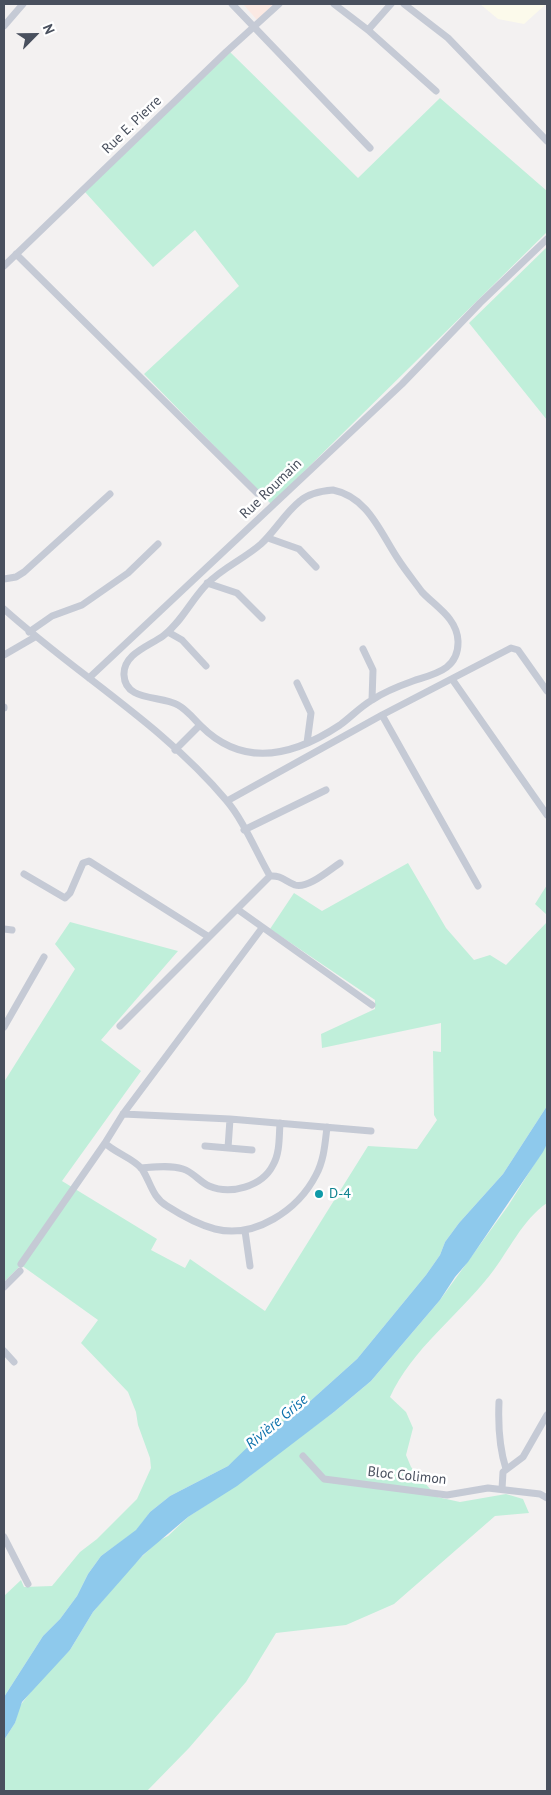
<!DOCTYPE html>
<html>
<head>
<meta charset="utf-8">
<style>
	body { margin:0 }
	#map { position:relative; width:551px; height:1795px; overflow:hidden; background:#f3f1f1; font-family:"PT Sans",sans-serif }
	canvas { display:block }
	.frame { position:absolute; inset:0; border:5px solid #49505e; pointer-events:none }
	.north { position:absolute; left:10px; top:10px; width:50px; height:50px; -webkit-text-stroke:4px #fff; paint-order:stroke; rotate:67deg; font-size:14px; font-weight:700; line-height:20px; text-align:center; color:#49505e }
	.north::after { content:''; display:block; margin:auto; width:18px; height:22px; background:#49505e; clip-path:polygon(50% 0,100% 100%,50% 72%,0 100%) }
</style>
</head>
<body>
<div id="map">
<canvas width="551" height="1795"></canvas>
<div class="frame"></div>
<div class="north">N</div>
</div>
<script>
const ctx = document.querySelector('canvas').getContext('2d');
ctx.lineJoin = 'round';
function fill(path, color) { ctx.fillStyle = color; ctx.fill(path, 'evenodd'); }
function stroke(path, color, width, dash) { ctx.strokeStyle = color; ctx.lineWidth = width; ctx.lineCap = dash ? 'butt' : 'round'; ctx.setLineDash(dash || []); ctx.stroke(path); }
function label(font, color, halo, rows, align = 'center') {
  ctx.font = font + ' "PT Sans",sans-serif'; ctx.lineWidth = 5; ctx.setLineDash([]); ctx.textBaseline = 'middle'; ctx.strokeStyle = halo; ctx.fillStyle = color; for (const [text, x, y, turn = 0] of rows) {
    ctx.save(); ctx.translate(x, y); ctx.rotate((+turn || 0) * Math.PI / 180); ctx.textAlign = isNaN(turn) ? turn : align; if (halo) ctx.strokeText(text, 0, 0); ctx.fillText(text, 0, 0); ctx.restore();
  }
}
fill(new Path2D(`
	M480 4H546L524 24 498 19Z`), '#fcfaeb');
fill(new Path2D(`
	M243 4H274L257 20Z`), '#fbe9e3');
fill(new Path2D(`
	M230 52 358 178 440 98 547 191V232L271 504 144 374 239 286 195 230 153 267 85 192Z
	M547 247V420L469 323Z
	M408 863 446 928 474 960 490 955 506 965 547 922V1106L503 1174 459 1223 445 1242 440 1255 426 1275 357 1359 298 1412 266 1433 228 1466 170 1496 150 1512 137 1530 101 1556 88 1574 77 1596 60 1619 43 1636 4 1697V1596L21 1580 24 1587 52 1586 80 1552 97 1539 137 1499 151 1468 150 1458 138 1425 136 1412 128 1392 81 1343 98 1320 21 1265 4 1282V1082L75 969 55 944 70 922 178 951 101 1040 141 1071 62 1181 157 1239 151 1250 185 1268 190 1259 265 1311 368 1146 417 1149 437 1120 434 1115 433 1051 441 1052V1023L322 1048 321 1034 375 1009V1000L270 929 294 893 322 911Z
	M547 885V915L535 904Z
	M547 1144V1203C522 1220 509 1251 490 1275 458 1316 412 1349 390 1397L406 1412 413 1428 406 1455 411 1467 437 1497 460 1502 506 1494 523 1499 529 1513 495 1516 394 1604 346 1625 276 1633 246 1682 189 1748 147 1791H4V1740L15 1723 19 1707 43 1676 70 1650 93 1612 104 1599 128 1570 158 1541 168 1536 188 1517 250 1476 278 1453 334 1412 371 1381 440 1300 508 1206Z`), '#c0efda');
fill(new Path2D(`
	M547 1106V1144L543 1152 468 1262 455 1277 440 1300 371 1381 334 1412 237 1486 188 1517 143 1555 93 1612 70 1650 22 1702 15 1723 4 1740V1697L43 1636 60 1619 77 1596 88 1574 101 1556 136 1530 150 1512 170 1496 228 1466 256 1439 298 1412 357 1359 426 1275 440 1255 445 1242 459 1223 503 1174Z`), '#8ec9ec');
stroke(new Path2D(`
	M232 4 370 148
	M334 4 368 30 436 91
	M404 4 448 38 547 141
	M4 26 23 4
	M368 30 391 4
	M16 254 257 493
	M4 266 226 52 279 4
	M333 490C368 497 380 532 398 559 405 570 414 581 422 592 436 607 457 618 458 641 459 670 434 674 413 681 399 686 384 692 372 700 360 707 351 717 340 725 295 755 244 769 201 726 194 719 187 710 178 705 161 695 125 702 124 675 123 654 149 646 163 636 181 623 191 600 207 584 222 568 244 559 261 544 275 531 285 513 300 501 309 493 321 491 333 490Z
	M268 538 299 549 316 567
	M4 579 16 577 24 572 110 494
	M207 583 237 593 262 618
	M4 609C76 674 163 725 226 800 244 821 256 852 270 876L237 909 372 1005
	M29 632 52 616 82 605 128 573 158 544
	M168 632 182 640 206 666
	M363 649 373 670 372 700
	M4 655 35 637
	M89 678 402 384 480 303 547 239
	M452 679 547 815
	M297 683 311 713 307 743
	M4 707V708
	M382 715 478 886
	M175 750 200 725
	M227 801 382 715 511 648 518 650 547 691
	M244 830 326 790
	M24 874 65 898 70 893 83 863 89 861 209 937
	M270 876C281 875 285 881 295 885 308 889 329 870 340 863
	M262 928 123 1114 105 1143C115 1153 133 1158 142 1169 151 1183 152 1197 167 1206 181 1215 200 1225 215 1229 255 1239 298 1210 316 1175 324 1160 325 1144 327 1127
	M4 929 12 930
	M120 1026 237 909
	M4 1027 44 957
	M123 1114 230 1119 371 1131
	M205 1146 252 1150
	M228 1148 230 1119
	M141 1168C155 1167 170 1165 183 1169 193 1172 200 1182 209 1186 230 1195 262 1187 273 1165 280 1153 279 1137 280 1123
	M245 1231 250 1266
	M21 1264 105 1143
	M4 1287 20 1271
	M4 1351 14 1362
	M499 1402C498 1425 499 1447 506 1469
	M303 1456 324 1479 447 1495 488 1488 540 1494 547 1498
	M502 1489 503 1472 523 1457 547 1415
	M4 1537 28 1584`), '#c5cad5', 7);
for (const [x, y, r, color] of [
	[319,1194,5,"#0f9aa8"]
]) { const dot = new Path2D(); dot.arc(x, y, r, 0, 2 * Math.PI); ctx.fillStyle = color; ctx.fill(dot); stroke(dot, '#fff', 2); }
label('14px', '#49505e', '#fff', [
	["Rue E. Pierre",132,125,-44],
	["Rue Roumain",271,489,-44],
	["Bloc Colimon",407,1476,6]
]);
label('14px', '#0d838f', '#fff', [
	["D-4",329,1194]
], 'left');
label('italic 15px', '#0e72ac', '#fff', [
	["Rivière Grise",277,1422,-40]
]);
</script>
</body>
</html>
